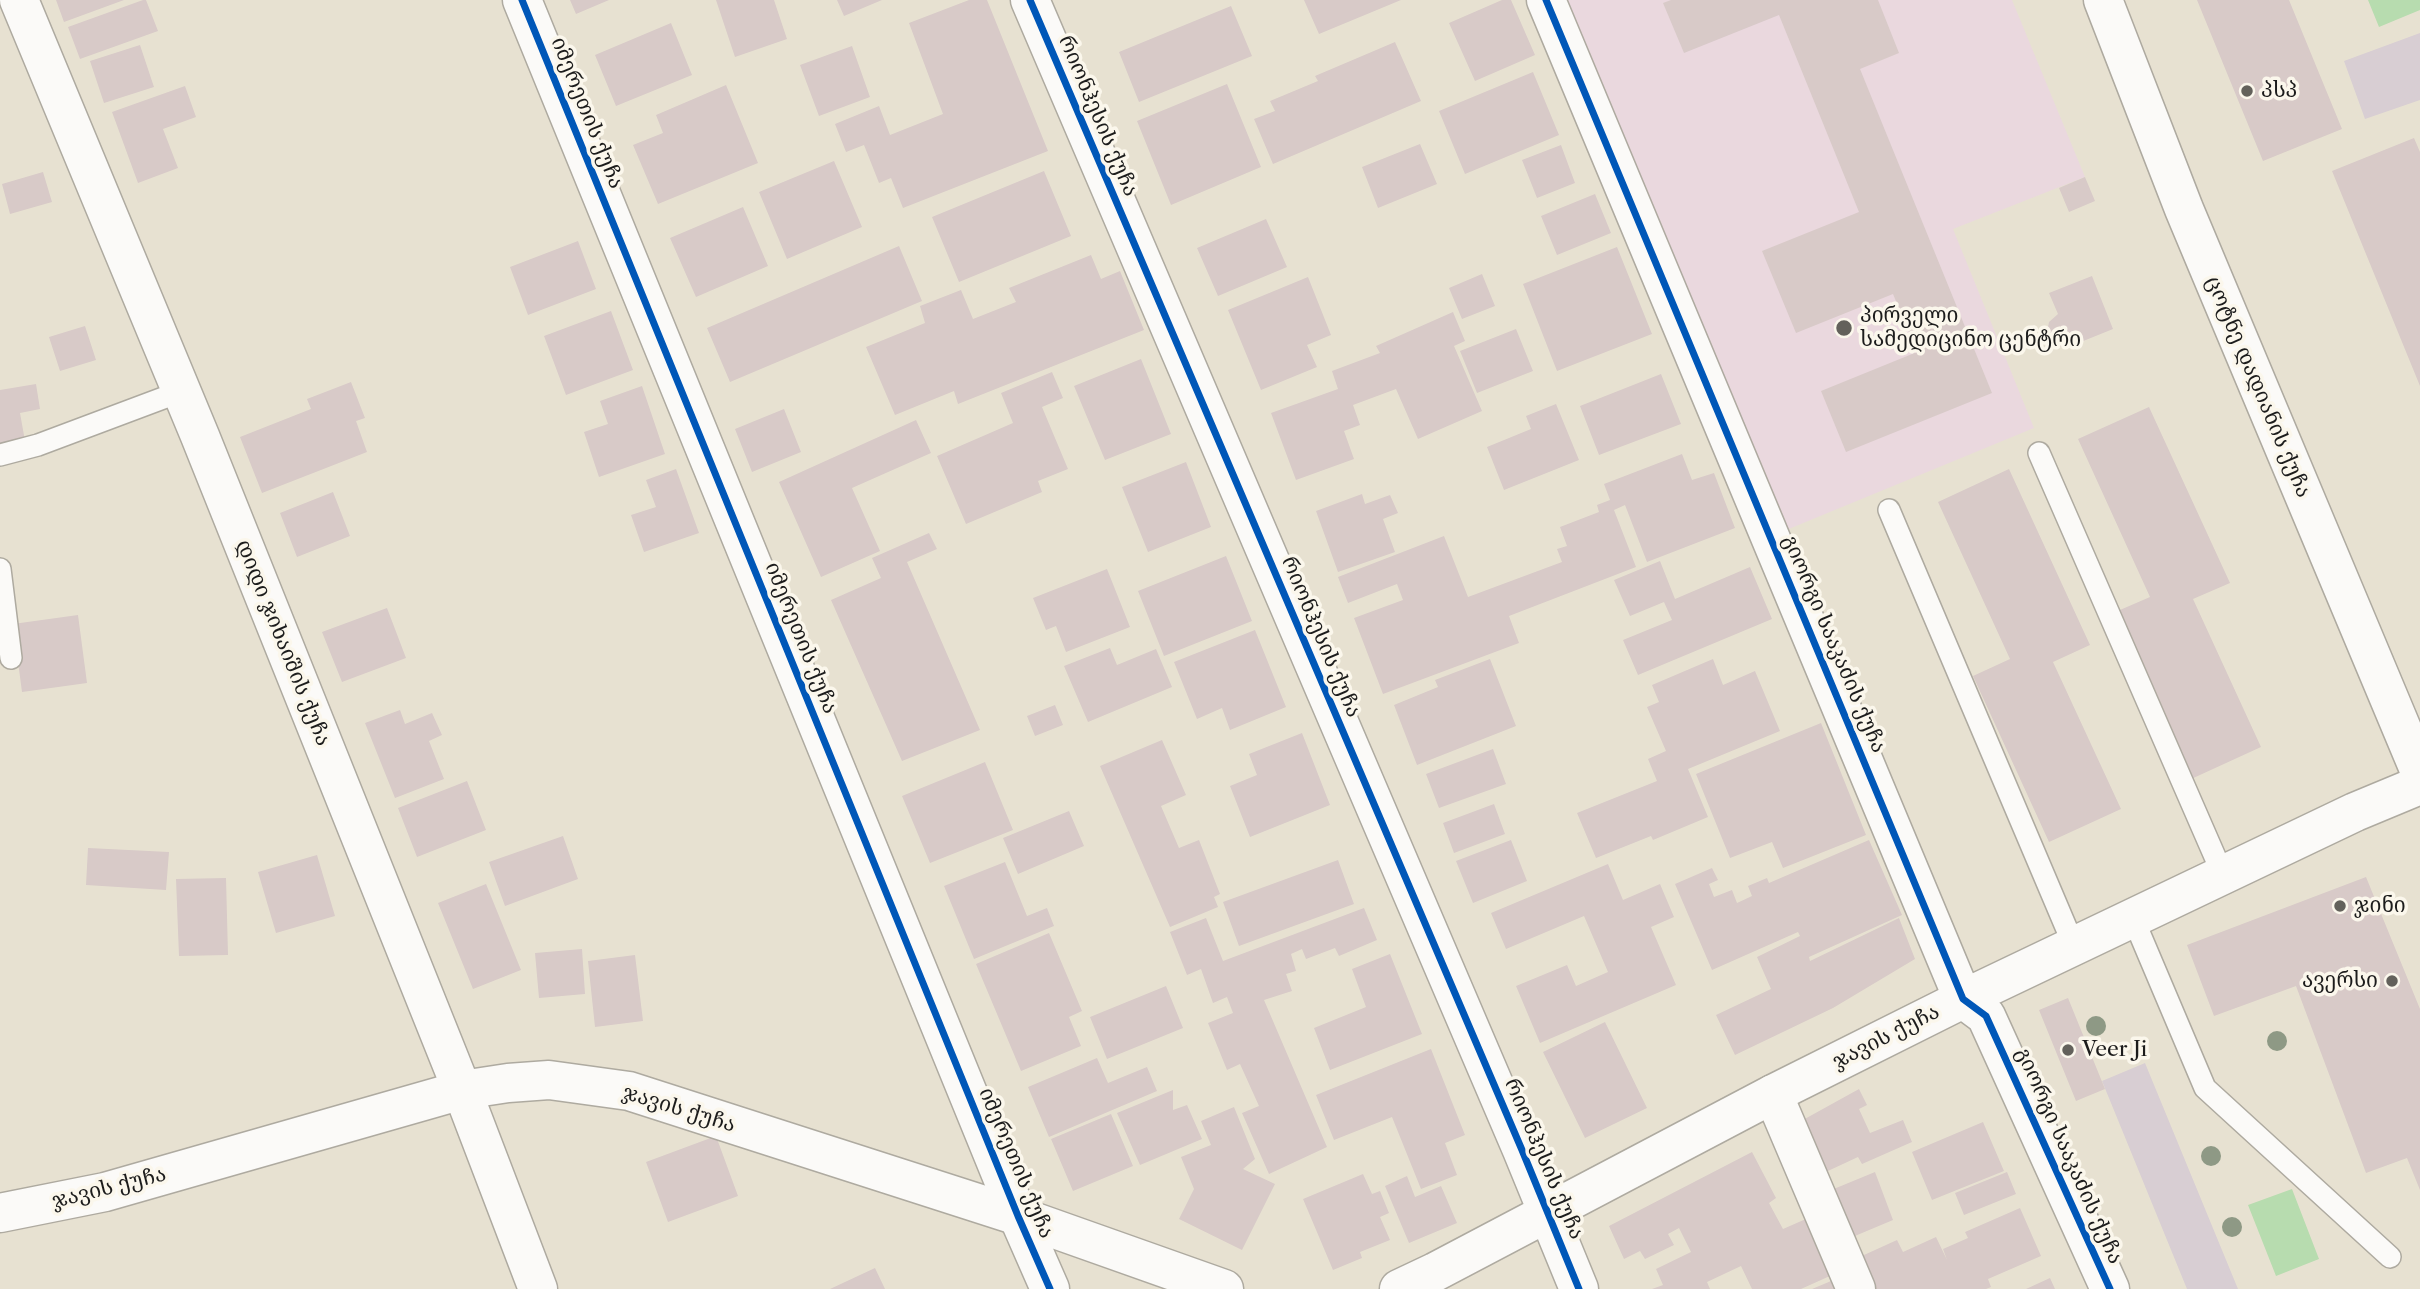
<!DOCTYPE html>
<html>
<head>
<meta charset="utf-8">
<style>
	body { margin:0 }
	canvas { display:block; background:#e7e1d1 }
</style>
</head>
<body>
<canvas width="2420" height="1289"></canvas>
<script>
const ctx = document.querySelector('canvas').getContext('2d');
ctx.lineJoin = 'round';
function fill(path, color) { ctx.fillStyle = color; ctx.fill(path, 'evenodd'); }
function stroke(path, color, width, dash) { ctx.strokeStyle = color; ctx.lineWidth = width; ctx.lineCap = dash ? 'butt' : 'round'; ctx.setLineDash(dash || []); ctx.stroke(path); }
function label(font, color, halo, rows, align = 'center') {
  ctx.font = font + ' "Libre Caslon Text","Noto Serif Georgian",serif'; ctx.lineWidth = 7; ctx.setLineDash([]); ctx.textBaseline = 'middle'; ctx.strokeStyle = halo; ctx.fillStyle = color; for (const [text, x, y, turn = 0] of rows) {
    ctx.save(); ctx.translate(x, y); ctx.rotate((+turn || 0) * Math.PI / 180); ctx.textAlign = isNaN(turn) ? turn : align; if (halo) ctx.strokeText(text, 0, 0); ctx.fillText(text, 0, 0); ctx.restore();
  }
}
fill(new Path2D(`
	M1559 0H2012L2085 177 1953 229 2034 428 1779 533Z`), '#ead8de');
fill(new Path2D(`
	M2420 33V100L2365 119 2344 61Z
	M2145 1063 2238 1289H2187L2102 1081Z`), '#d8ced3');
fill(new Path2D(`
	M2368 0H2420V10L2379 27Z
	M2292 1189 2319 1259 2276 1276 2248 1205Z`), '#b7dcaf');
fill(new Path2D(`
	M56 0H124L64 22Z
	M143 0H146L158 31 80 59 68 27Z
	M570 0H609L576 14Z
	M716 0H774L787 39 735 57Z
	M837 0H882L844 16Z
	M969 0H987L1048 151 903 208 891 178 879 183 864 145 846 152 835 124 879 106 890 135 943 114 909 23Z
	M1304 0H1401L1319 34Z
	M1502 0H1511L1535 55 1475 81 1449 23Z
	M1671 0H1878L1899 53 1860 69 1992 393 1846 452 1821 391 1917 352 1893 294 1796 333 1762 251 1859 212 1779 15 1684 53 1663 3Z
	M2197 0H2289L2342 129 2263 161Z
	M1231 6 1252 56 1139 102 1119 52Z
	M671 23 692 75 616 106 595 55Z
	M1395 42 1421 101 1273 164 1254 119 1275 111 1270 101 1318 81 1315 76Z
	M140 45 154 87 104 103 90 61Z
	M852 46 870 97 819 116 800 65Z
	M1533 72 1559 135 1465 174 1439 111Z
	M1227 84 1261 167 1171 205 1137 121Z
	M726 85 758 163 658 204 633 145 663 133 656 115Z
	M185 86 196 117 163 129 178 168 138 183 112 112Z
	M2414 138 2420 152V386L2332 171Z
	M1420 144 1437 184 1378 208 1362 167Z
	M1561 145 1575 183 1537 198 1522 160Z
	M834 161 862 227 787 259 759 192Z
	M1044 171 1071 236 959 282 932 217Z
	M43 172 52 202 10 214 2 184Z
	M2085 177 2095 201 2069 212 2059 188Z
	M1595 194 1611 233 1557 255 1541 216Z
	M743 207 768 266 696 297 670 238Z
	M1266 219 1287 267 1218 296 1197 248Z
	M578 241 596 289 528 315 510 267Z
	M899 246 922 301 730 382 707 328Z
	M1617 247 1652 334 1557 371 1523 284Z
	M1091 255 1101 279 1120 271 1144 330 958 404 954 391 895 415 866 347 925 323 920 306 961 290 973 319 1016 302 1009 288Z
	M1482 274 1495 306 1462 319 1449 288Z
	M2092 276 2113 329 2071 346 2070 343 2061 347 2051 341 2047 332 2049 322 2058 314 2049 293Z
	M1308 277 1331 335 1307 345 1317 367 1261 390 1228 310Z
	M611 311 633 370 566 395 544 336Z
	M1453 312 1465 341 1454 346 1482 411 1418 439 1396 389 1353 405 1360 425 1344 431 1354 459 1296 480 1271 413 1338 389 1332 371 1380 353 1376 346Z
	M85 326 96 360 60 371 49 337Z
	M1516 329 1533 371 1477 393 1460 351Z
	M1141 359 1171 434 1105 460 1074 386Z
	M1052 372 1063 398 1042 407 1068 469 1038 481 1042 492 966 524 937 456 1013 423 1001 393Z
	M1661 374 1681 424 1599 455 1580 406Z
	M351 382 365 418 356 421 367 452 262 493 240 437 311 409 307 399Z
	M36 384 40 409 20 413 25 441 0 445V390Z
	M642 386 665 454 599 477 584 432 608 424 600 401Z
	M1556 404 1579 460 1504 490 1487 447 1531 429 1526 416Z
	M2149 407 2230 583 2193 599 2261 747 2189 780 2113 613 2150 597 2078 439Z
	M784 409 801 452 752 472 735 429Z
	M916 420 931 453 852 488 880 551 821 577 779 482Z
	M1682 454 1692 480 1714 473 1735 528 1647 562 1625 505 1614 510 1636 567 1509 616 1519 643 1383 694 1354 618 1403 600 1397 584 1348 603 1338 577 1444 536 1468 597 1562 562 1557 549 1567 546 1560 527 1599 512 1597 505 1610 500 1604 484Z
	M1186 462 1211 527 1148 552 1122 487Z
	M676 469 699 533 644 552 631 515 656 507 646 480Z
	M2009 469 2090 645 2053 662 2121 809 2049 842 1973 676 2010 659 1938 502Z
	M333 492 350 536 297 557 280 513Z
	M1362 494 1365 504 1390 495 1398 513 1383 519 1395 552 1338 572 1316 511Z
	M929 533 937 549 907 562 980 730 902 761 831 600 881 578 872 558Z
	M1226 556 1252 621 1164 656 1138 591Z
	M1660 561 1675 599 1750 567 1772 619 1638 675 1623 640 1672 620 1664 602 1630 616 1614 580Z
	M1107 569 1130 627 1066 652 1056 626 1046 630 1033 598Z
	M387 608 406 658 342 682 322 632Z
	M78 615 87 683 22 692 13 624Z
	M1255 630 1286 707 1230 730 1222 708 1197 719 1174 662Z
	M1110 648 1117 665 1156 649 1172 687 1088 722 1064 666Z
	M1490 659 1516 726 1417 765 1394 705 1438 687 1435 680Z
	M1713 659 1723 685 1755 671 1780 731 1688 769 1708 817 1653 840 1651 836 1596 858 1577 813 1657 781 1648 759 1666 751 1647 707 1659 702 1652 685Z
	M1055 705 1063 725 1035 736 1027 716Z
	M400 710 405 724 432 713 442 735 429 741 444 779 395 798 365 723Z
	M1821 723 1866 835 1783 868 1772 842 1730 858 1696 774Z
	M1302 733 1330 805 1250 837 1230 786 1257 775 1249 754Z
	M1162 740 1186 795 1161 806 1179 848 1199 840 1220 894 1214 897 1218 907 1170 927 1100 766Z
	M1493 749 1506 784 1439 808 1426 774Z
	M985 762 1013 830 930 863 902 796Z
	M467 781 486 830 417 857 398 808Z
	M1494 804 1505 834 1454 853 1443 823Z
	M1069 811 1084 846 1018 874 1003 838Z
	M563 836 578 879 505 906 489 862Z
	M1511 840 1527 881 1473 903 1456 861Z
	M1869 840 1902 915 1809 957 1810 961 1899 918 1915 959 1833 1008 1735 1055 1716 1015 1771 989 1757 957 1800 936 1798 932 1712 970 1675 884 1712 868 1718 880 1709 884 1714 897 1732 890 1737 903 1752 896 1748 886 1767 878 1769 883Z
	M88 848 169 852 166 890 86 885Z
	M317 855 335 916 276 933 258 872Z
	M1338 860 1354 904 1239 946 1223 902Z
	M1005 862 1027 916 1047 908 1054 926 974 959 944 886Z
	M1608 864 1623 900 1660 884 1674 917 1651 927 1676 985 1540 1043 1516 986 1567 965 1576 986 1608 972 1584 916 1506 949 1491 913Z
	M2366 877 2420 1009V1190L2407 1158 2366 1173 2296 986 2214 1016 2187 945Z
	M226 878 228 955 179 956 176 879Z
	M486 884 521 970 473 989 438 903Z
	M1364 908 1377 940 1339 956 1335 948 1306 959 1302 949 1291 954 1296 971 1286 974 1292 991 1264 1000 1327 1147 1269 1174 1242 1113 1259 1106 1240 1064 1227 1070 1208 1023 1233 1013 1227 997 1213 1003 1201 969 1187 975 1170 932 1206 918 1223 961Z
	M1049 933 1082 1011 1069 1017 1081 1046 1021 1071 976 964Z
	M582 949 585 994 539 998 535 953Z
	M1390 954 1422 1034 1330 1070 1314 1028 1366 1007 1352 969Z
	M635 955 643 1021 595 1027 588 961Z
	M1166 986 1183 1028 1107 1059 1090 1017Z
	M2068 998 2105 1089 2076 1101 2039 1010Z
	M1605 1022 1647 1108 1585 1138 1543 1052Z
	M1431 1049 1465 1135 1445 1143 1457 1175 1421 1189 1392 1117 1334 1140 1316 1095Z
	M1097 1058 1108 1083 1147 1067 1157 1091 1049 1137 1028 1087Z
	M1859 1089 1867 1105 1859 1109 1870 1133 1903 1120 1912 1142 1862 1164 1858 1157 1815 1177 1792 1126Z
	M1173 1090V1110L1187 1105 1202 1139 1140 1165 1117 1113Z
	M1234 1107 1255 1159 1243 1169 1275 1184 1242 1250 1179 1219 1194 1189 1181 1157 1211 1145 1201 1121Z
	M1111 1114 1133 1166 1073 1191 1051 1139Z
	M1983 1122 2004 1171 1932 1200 1912 1152Z
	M716 1136 738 1196 668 1222 646 1162Z
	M1752 1152 1776 1198 1769 1203 1783 1229 1815 1215 1841 1271 1801 1289H1752L1741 1266 1707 1282 1710 1289H1652L1663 1285 1656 1269 1691 1252 1679 1228 1668 1234 1674 1245 1645 1259 1640 1251 1624 1259 1609 1226Z
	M1875 1172 1893 1220 1843 1241 1824 1193Z
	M2007 1172 2016 1194 1964 1215 1955 1193Z
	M1363 1174 1372 1194 1380 1191 1389 1213 1380 1217 1390 1240 1360 1252 1362 1258 1333 1270 1303 1199Z
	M1407 1176 1415 1197 1441 1186 1457 1223 1409 1243 1385 1186Z
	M2020 1208 2041 1256 1988 1279 1991 1287 1986 1289H1864L1853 1260 1897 1240 1903 1252 1936 1237 1947 1260 1943 1249 1968 1238 1965 1232Z
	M875 1268 885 1289H830Z
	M1843 1276 1848 1289H1812Z
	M2050 1278 2055 1289H2026Z`), '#d8cac8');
const service = new Path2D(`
	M2039 453 2223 875
	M0 455 38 445 182 391
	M1889 510 2074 946
	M0 569 11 658
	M2133 918 2205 1088 2390 1257`);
const minor = new Path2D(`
	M19 0 200 436 462 1090 538 1289
	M522 0 1018 1216 1050 1289
	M1030 0 1522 1150 1579 1289
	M1546 0 1963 999 1986 1016 2110 1289
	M1773 1094 1856 1289`);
const tertiary = new Path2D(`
	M0 1213 105 1192 462 1090 508 1083 549 1080 629 1091 1018 1216 1224 1289
	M1399 1289 1435 1272 1773 1094 1963 999 2355 812 2420 785`);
const primary = new Path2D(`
	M2103 0 2184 209 2420 772`);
stroke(service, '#aeaaa0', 24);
stroke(minor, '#aeaaa0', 41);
stroke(tertiary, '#aeaaa0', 41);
stroke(primary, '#aeaaa0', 41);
stroke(service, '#fbfaf8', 21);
stroke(minor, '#fbfaf8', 38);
stroke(tertiary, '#fbfaf8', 38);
stroke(primary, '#fbfaf8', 38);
stroke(new Path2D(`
	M522 0 1018 1216 1050 1289
	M1030 0 1522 1150 1579 1289
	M1546 0 1963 999 1986 1016 2110 1289`), '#0057b8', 7);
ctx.fillStyle = '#8e9985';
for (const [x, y] of [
	[2096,1026],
	[2277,1041],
	[2211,1156],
	[2232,1227]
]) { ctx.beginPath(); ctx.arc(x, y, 10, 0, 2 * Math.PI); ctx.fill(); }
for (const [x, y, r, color] of [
	[2247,91,7,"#63615b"],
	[1844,328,9,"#63615b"],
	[2340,906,7,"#63615b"],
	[2392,981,7,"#63615b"],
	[2068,1050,7,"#63615b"]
]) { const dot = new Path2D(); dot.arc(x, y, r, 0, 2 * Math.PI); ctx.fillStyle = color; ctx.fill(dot); stroke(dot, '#fbf7ec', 2.5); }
label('21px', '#1c1c1c', '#fbf7ec', [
	["პსპ",2261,91],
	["პირველი",1860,316],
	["სამედიცინო ცენტრი",1860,340],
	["ჯინი",2354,906],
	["ავერსი",2378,981,"right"],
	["Veer Ji",2082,1050]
], 'left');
label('21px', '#1c1c1c', '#fbf7ec', [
	["იმერეთის ქუჩა",587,113,68],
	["რიონჰესის ქუჩა",1098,116,67],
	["ცოტნე დადიანის ქუჩა",2258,387,67],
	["რიონჰესის ქუჩა",1321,637,67],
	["იმერეთის ქუჩა",801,638,68],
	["დიდი ჯიხაიშის ქუჩა",283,643,68],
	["გიორგი სააკაძის ქუჩა",1834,644,67],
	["ჯავის ქუჩა",1886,1037,-27],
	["ჯავის ქუჩა",679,1109,17],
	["გიორგი სააკაძის ქუჩა",2069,1156,66],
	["რიონჰესის ქუჩა",1544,1159,67],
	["იმერეთის ქუჩა",1016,1163,67],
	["ჯავის ქუჩა",109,1188,-14]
]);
</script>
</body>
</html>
